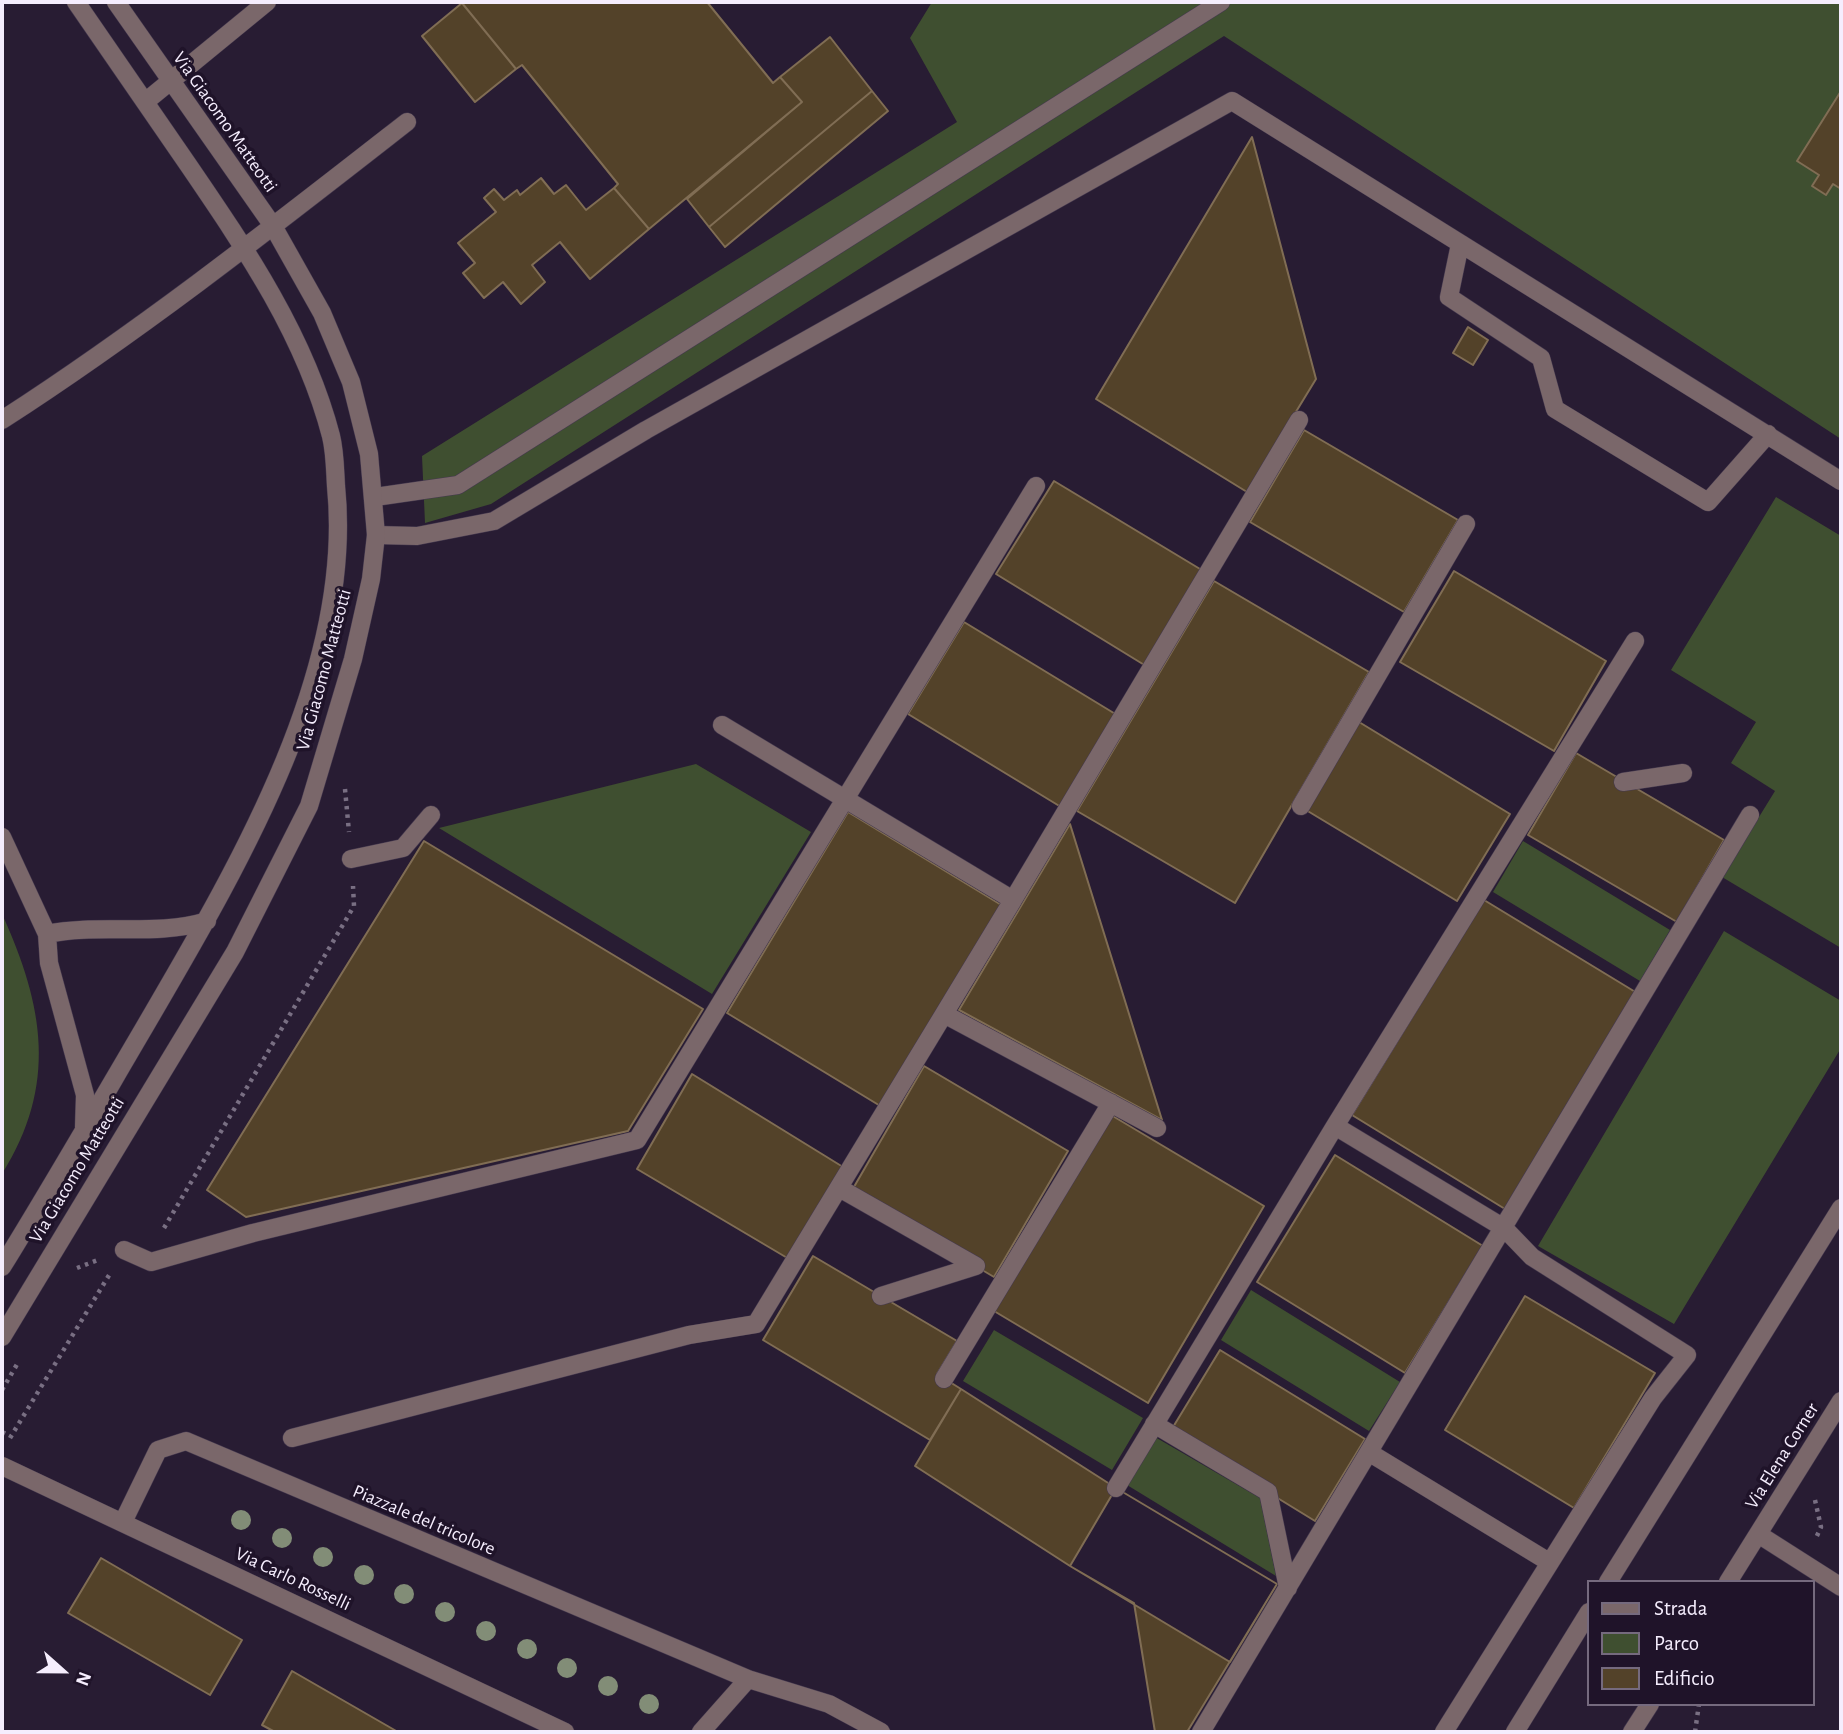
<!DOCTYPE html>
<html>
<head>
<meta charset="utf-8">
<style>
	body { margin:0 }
	#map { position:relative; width:1843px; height:1734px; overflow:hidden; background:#281c33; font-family:"Alegreya Sans",sans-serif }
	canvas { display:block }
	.frame { position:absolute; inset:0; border:4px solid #f5edfd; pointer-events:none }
	.legend { position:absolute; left:1587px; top:1580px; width:228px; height:126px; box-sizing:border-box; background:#1f1329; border:2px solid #756a7e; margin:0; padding:9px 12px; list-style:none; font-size:21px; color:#f5edfd }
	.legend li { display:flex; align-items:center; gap:14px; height:35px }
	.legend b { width:35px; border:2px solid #756a7e }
	.north { position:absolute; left:28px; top:1636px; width:70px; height:70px; -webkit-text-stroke:5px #1f1329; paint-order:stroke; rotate:111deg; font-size:19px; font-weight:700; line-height:28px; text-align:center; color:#f5edfd }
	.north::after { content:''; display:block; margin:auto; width:24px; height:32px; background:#f5edfd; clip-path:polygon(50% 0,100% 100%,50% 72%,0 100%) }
</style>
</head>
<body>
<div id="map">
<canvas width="1843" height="1734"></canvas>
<div class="frame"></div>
<ul class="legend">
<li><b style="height:9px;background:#7a676a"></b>Strada</li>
<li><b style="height:19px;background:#3f4f30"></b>Parco</li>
<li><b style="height:19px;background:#534229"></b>Edificio</li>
</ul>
<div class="north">N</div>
</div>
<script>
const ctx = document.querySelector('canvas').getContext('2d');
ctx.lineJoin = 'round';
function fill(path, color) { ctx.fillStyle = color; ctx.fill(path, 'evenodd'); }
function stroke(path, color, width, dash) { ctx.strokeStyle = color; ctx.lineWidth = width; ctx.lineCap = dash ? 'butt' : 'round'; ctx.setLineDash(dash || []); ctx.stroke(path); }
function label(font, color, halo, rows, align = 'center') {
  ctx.font = font + ' "Alegreya Sans",sans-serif'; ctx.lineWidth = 7; ctx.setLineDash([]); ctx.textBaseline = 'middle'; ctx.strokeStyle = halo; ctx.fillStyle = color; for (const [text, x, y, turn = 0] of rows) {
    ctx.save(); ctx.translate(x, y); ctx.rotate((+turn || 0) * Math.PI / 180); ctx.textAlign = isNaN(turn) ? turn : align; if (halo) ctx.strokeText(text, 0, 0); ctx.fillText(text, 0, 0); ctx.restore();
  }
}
fill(new Path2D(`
	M932 2H1841V439L1224 36 491 504 425 523 422 456 957 122 910 38Z
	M1776 497 1841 536V948L1722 877 1775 791 1731 763 1756 722 1671 670Z
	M696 764 811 832 712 994 439 828Z
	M1523 841 1670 930 1640 981 1493 892Z
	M2 914C44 1006 58 1085 2 1174Z
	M1724 931 1841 1001V1048L1674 1324 1538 1246Z
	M1251 1290 1400 1382 1369 1431 1221 1340Z
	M994 1330 1143 1418 1112 1470 963 1381Z
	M1155 1437 1260 1498 1276 1576 1127 1485Z`), '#3f4f30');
const building = new Path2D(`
	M707 2 773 83 780 77 802 102 649 229 614 188 618 184 522 65 516 69 462 3Z
	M462 3 516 69 475 102 422 36Z
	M830 37 872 91 709 227 687 199 802 102 780 77Z
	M872 91 888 111 725 247 709 227Z
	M1841 91V189L1833 184 1826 195 1812 186 1819 175 1797 161Z
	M1252 137 1316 379 1247 492 1096 399Z
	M541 178 554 194 566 185 586 210 614 188 649 229 590 279 560 242 532 265 545 282 521 304 503 282 484 298 463 273 475 263 458 243 496 212 484 198 494 189 504 200 517 190 520 195Z
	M1468 327 1488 340 1473 365 1453 353Z
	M1304 430 1458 520 1404 612 1250 522Z
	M1054 481 1205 572 1146 666 996 574Z
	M1454 571 1606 661 1554 751 1400 662Z
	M1214 581 1369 672 1235 903 1077 811Z
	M964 622 1117 715 1061 807 908 714Z
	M1359 722 1510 814 1457 901 1306 810Z
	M1576 753 1724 840 1677 922 1528 835Z
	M848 812 1003 906 882 1107 727 1013Z
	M1070 824 1162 1120 959 1010Z
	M424 841 703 1009 628 1131 246 1217 207 1190Z
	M1484 900 1637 993 1505 1209 1352 1115Z
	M924 1066 1068 1151 994 1277 851 1192Z
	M692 1074 843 1167 789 1259 637 1169Z
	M1111 1115 1264 1206 1148 1403 994 1311Z
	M1335 1155 1483 1246 1405 1373 1257 1282Z
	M813 1256 957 1341 937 1374 961 1389 930 1440 763 1340Z
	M1525 1296 1655 1373 1574 1508 1445 1430Z
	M1220 1350 1365 1439 1315 1521 1170 1432Z
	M961 1389 1116 1488 1277 1584 1187 1732H1155L1134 1603 1070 1566 915 1466Z
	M1116 1488 1277 1584 1230 1662 1070 1566Z
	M101 1558 242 1640 210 1695 68 1613Z
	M292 1671 398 1732H275L262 1725Z`);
fill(building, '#534229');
stroke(building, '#806d54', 2);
const service = new Path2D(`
	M1460 244 1449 297 1541 358 1555 409 1708 502 1768 434
	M375 497 458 485 1221 2
	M376 535 417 536 494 521 646 430 1232 101 1841 481
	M1608 1582 1841 1208
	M1515 1732 1589 1612`);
const pedestrian = new Path2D(`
	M722 725 1013 900 944 1014 1157 1128
	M1623 782 1683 773
	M1301 806 1466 524
	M351 859 403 848 431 815
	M1013 900 1299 420
	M1335 1126 1504 1228 1532 1257 1687 1355 1653 1398 1444 1732
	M841 1189 976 1266 881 1296
	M124 1250 151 1262 253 1233 637 1140 1036 486
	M944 1379 1111 1103
	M1154 1424 1268 1492 1288 1588
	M292 1438 689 1335 756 1324 944 1014
	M1370 1453 1549 1562
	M1116 1488 1335 1126 1635 641
	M1201 1732 1750 815`);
const minor = new Path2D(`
	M145 102 267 2
	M2 420C143 329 275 225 407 122
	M2 837 47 934 49 963 85 1095 84 1127
	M47 934C100 923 155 937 207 921
	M2 1267C51 1188 97 1108 144 1028 235 872 355 673 336 486 335 470 335 452 331 436 305 336 247 251 189 166 152 112 114 57 76 2
	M2 1337 235 952 309 806 353 659 371 579 376 535 369 454 351 382 322 313 273 226 116 2
	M2 1466 565 1732
	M123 1522 158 1450 186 1441 748 1679 829 1704 881 1732
	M1758 1534 1841 1587
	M1728 1582 1841 1401
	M701 1732 748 1679
	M1632 1732 1650 1704`);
stroke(service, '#45394f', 19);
stroke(pedestrian, '#45394f', 19);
stroke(minor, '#45394f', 19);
stroke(new Path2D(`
	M345 789 349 832
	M164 1228 354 906 353 886
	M77 1268 98 1260
	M2 1390 19 1361
	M2 1432 10 1436
	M10 1438 111 1272
	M1815 1500 1821 1527 1816 1538
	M1695 1732 1699 1704`), '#796f83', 4.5, [3.5, 5]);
stroke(service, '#7a676a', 18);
stroke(pedestrian, '#7a676a', 18);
stroke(minor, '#7a676a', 18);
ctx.fillStyle = '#828d77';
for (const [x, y] of [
	[241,1520],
	[282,1538],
	[323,1557],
	[364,1575],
	[404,1594],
	[445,1612],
	[486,1631],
	[527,1649],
	[567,1668],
	[608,1686],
	[649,1704]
]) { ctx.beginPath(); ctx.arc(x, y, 10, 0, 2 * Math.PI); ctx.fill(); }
label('19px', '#f5edfd', '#1f1329', [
	["Via Giacomo Matteotti",225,122,55],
	["Via Giacomo Matteotti",324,670,-75],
	["Via Giacomo Matteotti",77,1170,-59],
	["Via Elena Corner",1782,1456,-58],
	["Piazzale del tricolore",424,1520,23],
	["Via Carlo Rosselli",293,1579,25]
]);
</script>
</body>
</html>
